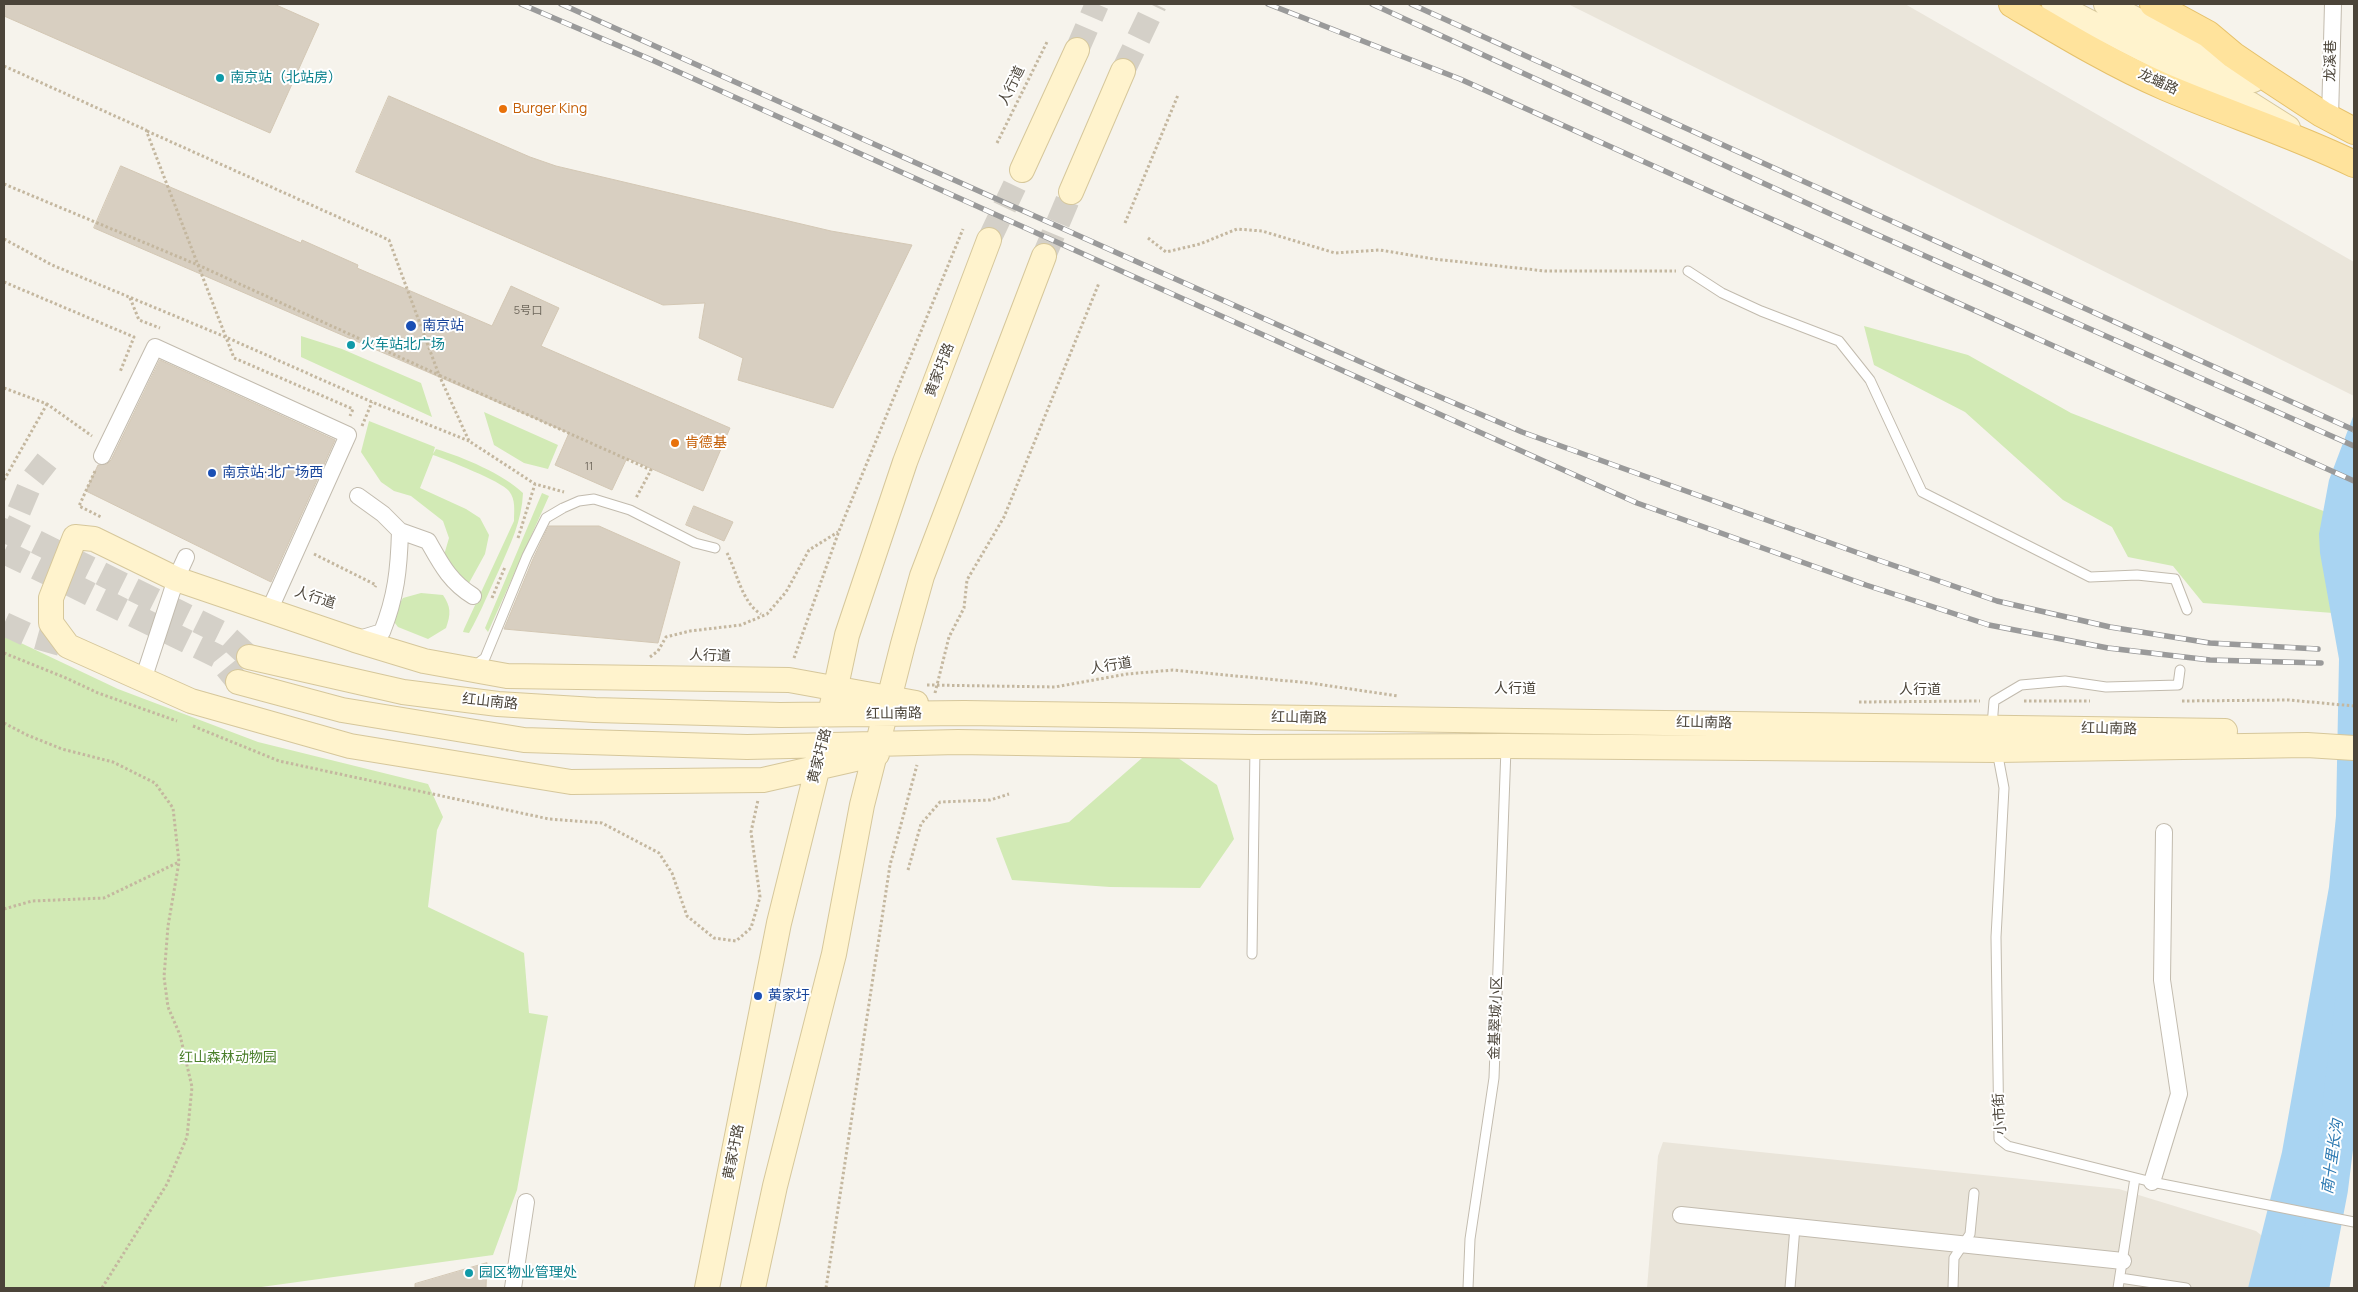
<!DOCTYPE html>
<html>
<head>
<meta charset="utf-8">
<style>
	body { margin:0 }
	#map { position:relative; width:2358px; height:1292px; overflow:hidden; background:#f6f3ec; font-family:Manrope,sans-serif }
	canvas { display:block }
	.frame { position:absolute; inset:0; border:5px solid #4b4439; pointer-events:none }
</style>
</head>
<body>
<div id="map">
<canvas width="2358" height="1292"></canvas>
<div class="frame"></div>
</div>
<script>
const ctx = document.querySelector('canvas').getContext('2d');
ctx.lineJoin = 'round';
function fill(path, color) { ctx.fillStyle = color; ctx.fill(path, 'evenodd'); }
function stroke(path, color, width, dash) { ctx.strokeStyle = color; ctx.lineWidth = width; ctx.lineCap = dash ? 'butt' : 'round'; ctx.setLineDash(dash || []); ctx.stroke(path); }
function label(font, color, halo, rows, align = 'center') {
  ctx.font = font + ' Manrope,"Noto Sans SC",sans-serif'; ctx.lineWidth = 4; ctx.setLineDash([]); ctx.textBaseline = 'middle'; ctx.strokeStyle = halo; ctx.fillStyle = color; for (const [text, x, y, turn = 0] of rows) {
    ctx.save(); ctx.translate(x, y); ctx.rotate((+turn || 0) * Math.PI / 180); ctx.textAlign = isNaN(turn) ? turn : align; if (halo) ctx.strokeText(text, 0, 0); ctx.fillText(text, 0, 0); ctx.restore();
  }
}
fill(new Path2D(`
	M1568 4H1905L2354 262V396Z
	M1663 1142 2119 1189 2256 1231 2272 1244 2263 1288H1647L1658 1156Z`), '#eae5da');
fill(new Path2D(`
	M1864 326 1968 355 2071 413 2326 512 2333 613 2203 603 2173 566 2128 557 2112 527 2063 500 1965 412 1874 365Z
	M301 336 342 349 421 383 432 417 301 357Z
	M484 412 558 445 548 469 524 463 494 445Z
	M369 421 435 447 433 454 436 449C463 457 503 474 523 493 522 521 510 545 499 570 489 591 481 612 469 633L463 632 464 629 514 521C514 511 516 500 509 491 501 481 447 460 433 455L420 488 466 509 480 518 489 535 485 554 469 583 452 569 444 555 449 538 443 521 411 496 394 491 381 482 361 452Z
	M542 493 549 496 488 632 485 628Z
	M421 593 443 595C451 607 451 614 446 628L428 639 398 627 391 618 403 598Z
	M4 635 118 689 258 742 428 784 443 817 437 830 428 907 524 953 529 1013 548 1016 517 1190 493 1255 254 1288H4Z
	M1158 744 1217 785 1234 839 1200 888 1110 887 1012 880 996 838 1069 822Z`), '#d2eab5');
fill(new Path2D(`
	M2354 414V1040L2305 1288H2248L2282 1152 2329 887 2336 816 2339 659 2320 553 2319 534 2329 480Z`), '#a9d4f2');
stroke(new Path2D(`
	M2311 1288 2330 1189 2354 995`), '#a9d4f2', 36);
const building = new Path2D(`
	M4 4H274L319 24 270 133 4 16Z
	M389 96 530 157 556 166 831 231 912 245 833 408 738 380 743 358 699 338 705 303 663 305 356 172Z
	M121 166 301 243 302 240 358 265 357 268 492 326 511 286 559 308 541 346 730 428 703 491 627 458 612 490 555 465 569 433 94 228Z
	M160 360 335 440 271 582 86 491 98 465 107 464 111 460Z
	M694 506 733 522 724 541 686 525Z
	M549 526H599L680 562 658 643 504 629 533 559Z
	M487 1263 486 1288H415V1284Z`);
fill(building, '#d8cfc1');
stroke(building, '#d3c7b4', 1);
stroke(new Path2D(`
	M1077 50 1097 4
	M1123 71 1155 4
	M989 240 1022 170
	M1044 256 1071 192
	M4 526 224 634 249 657
	M5 544 32 480 47 461
	M4 552 217 656 238 682
	M4 624 28 635 68 646`), '#d4d0c8', 24, [24, 12]);
const lane = new Path2D(`
	M1688 271 1722 293 1761 311 1839 341 1870 380 1922 492 2090 577 2137 575 2175 579 2187 610
	M474 666 485 658 527 556 546 518 563 508 579 501 594 499 630 510 695 543 715 548
	M1992 726 1994 701 2021 685 2065 681 2106 687 2178 685 2180 670
	M1997 751 2004 788 1996 937 1999 1139 2008 1146 2152 1182 2354 1222
	M1252 954 1255 747
	M2120 1278 2186 1288
	M1468 1288 1470 1239 1494 1078 1506 748
	M1790 1288 1795 1227
	M1953 1288 1954 1258 1970 1234 1974 1193
	M2118 1288 2135 1178`);
const street = new Path2D(`
	M2330 118 2333 4
	M102 456 155 347 348 435 269 611
	M400 531 428 541C441 564 450 582 473 596
	M356 640 382 632C396 597 399 569 400 531L383 514 358 496
	M143 680 176 579 186 557
	M2152 1182 2179 1094 2162 980 2164 832
	M1681 1215 2123 1261
	M513 1288 526 1202`);
const secondary = new Path2D(`
	M2054 4 2250 104 2288 128
	M2106 4 2253 80
	M1022 170 1077 50
	M1071 192 1123 71
	M249 657 403 692 498 704 595 710 780 715 964 713 2225 731
	M238 682 342 710 524 740 747 747 958 742 1255 747 1506 746 1997 750 2307 745 2354 748
	M832 705 847 635 905 462 989 240
	M877 754 763 780 571 782 350 746 191 701 68 646 51 623V598L75 537 94 539 176 579 355 640 424 661 507 676 789 680 916 703
	M707 1288 779 923 821 754
	M753 1288 775 1186 834 954 862 805 903 644 922 576 1044 256`);
const primary = new Path2D(`
	M2012 4C2061 33 2112 64 2165 87 2228 114 2293 134 2354 164
	M2153 4 2208 34 2233 55 2267 78 2322 114 2354 131`);
stroke(lane, '#c2bbae', 11);
stroke(street, '#c2bbae', 18);
stroke(secondary, '#d6c79b', 26);
stroke(primary, '#e6c16a', 28);
stroke(new Path2D(`
	M4 66 146 130 198 265 439 375 469 441 535 484 564 492
	M147 131 389 240 439 375 651 470 636 498
	M997 143 1048 40
	M4 184 198 265 234 358 353 409 350 416
	M1125 223 1178 95
	M1148 238 1166 252 1200 244 1237 229 1262 231 1335 253 1380 250 1434 259 1545 271H1676
	M4 239 52 265 228 338 372 402 469 441
	M4 282 134 337 120 372
	M130 298 139 320 160 328
	M4 388 47 404 92 436
	M362 426 372 402
	M95 471 79 506 101 517
	M4 480 47 404
	M518 538 535 484
	M727 553C737 572 742 603 761 614
	M314 554 376 585 375 587
	M492 598 505 567
	M4 653 66 678 98 693 177 721
	M650 657 658 651 666 637 690 631 741 625 767 614 786 592 809 550 838 532
	M794 658 839 531 963 229
	M927 685 1055 687 1127 674 1173 670 1310 683 1398 696
	M935 693 949 637 964 608 967 580 1004 517 1099 283
	M2024 701H2090
	M2182 701 2289 700 2354 706
	M1859 702 1980 701
	M4 723 27 735 62 749 113 762 155 783 173 808 179 862 168 926 164 977 168 1007 180 1035 192 1087 187 1137 167 1184 102 1288
	M193 726 279 761 549 819 602 823 659 853 672 873 687 916 714 938 736 941 751 928 760 897 751 832 758 800
	M908 870 921 824 940 802 990 800 1009 794
	M4 909 32 901 104 898 179 862
	M826 1288 890 865 917 765`), '#c4b79f', 3, [2.5, 2.5]);
stroke(lane, '#fff', 9);
stroke(street, '#fff', 16);
stroke(secondary, '#fff3cd', 24);
stroke(primary, '#ffe39c', 26);
const rail = new Path2D(`
	M521 4 652 60 1637 503 1866 585 1989 625 2108 648 2210 660 2321 663
	M561 4 1419 388 1522 432 1875 559 1997 601 2110 627 2210 643 2318 649
	M1268 4 1460 79 2354 481
	M1372 4 1835 216 2354 446
	M1411 4 2354 430`);
stroke(rail, '#9a9a9a', 5.5);
stroke(rail, '#fff', 4, [11]);
for (const [x, y, r, color] of [
	[220,78,5,"#0f9aa8"],
	[503,109,5,"#e8710a"],
	[411,326,6,"#1a4fb4"],
	[351,345,5,"#0f9aa8"],
	[675,443,5,"#e8710a"],
	[212,473,5,"#1a4fb4"],
	[758,996,5,"#1a4fb4"],
	[469,1273,5,"#0f9aa8"]
]) { const dot = new Path2D(); dot.arc(x, y, r, 0, 2 * Math.PI); ctx.fillStyle = color; ctx.fill(dot); stroke(dot, '#fff', 2); }
label('11px', '#6e675b', null, [
	["5号口",528,311],
	["11",589,467]
]);
label('14px', '#4b4439', '#fff', [
	["龙溪巷",2331,61,-89],
	["龙蟠路",2158,82,25],
	["人行道",1012,86,-64],
	["黄家圩路",940,370,-69],
	["人行道",315,598,18],
	["人行道",710,656,2],
	["人行道",1111,666,-9],
	["人行道",1515,689],
	["人行道",1920,690],
	["红山南路",490,702,6],
	["红山南路",894,714,-1],
	["红山南路",1299,718,1],
	["红山南路",1704,723,1],
	["红山南路",2109,729,1],
	["黄家圩路",820,756,-76],
	["金基翠城小区",1496,1018,-88],
	["小市街",2000,1114,-94],
	["黄家圩路",734,1152,-79]
]);
label('14px', '#0d838f', '#fff', [
	["南京站（北站房）",230,78],
	["火车站北广场",361,345],
	["园区物业管理处",479,1273]
], 'left');
label('14px', '#c56008', '#fff', [
	["Burger King",513,109],
	["肯德基",685,443]
], 'left');
label('14px', '#164399', '#fff', [
	["南京站",422,326],
	["南京站·北广场西",222,473],
	["黄家圩",768,996]
], 'left');
label('14px', '#4a7f2a', '#fff', [
	["红山森林动物园",228,1058]
]);
label('italic 15px', '#2e7ab2', '#fff', [
	["南十里长沟",2333,1157,-82]
]);
</script>
</body>
</html>
